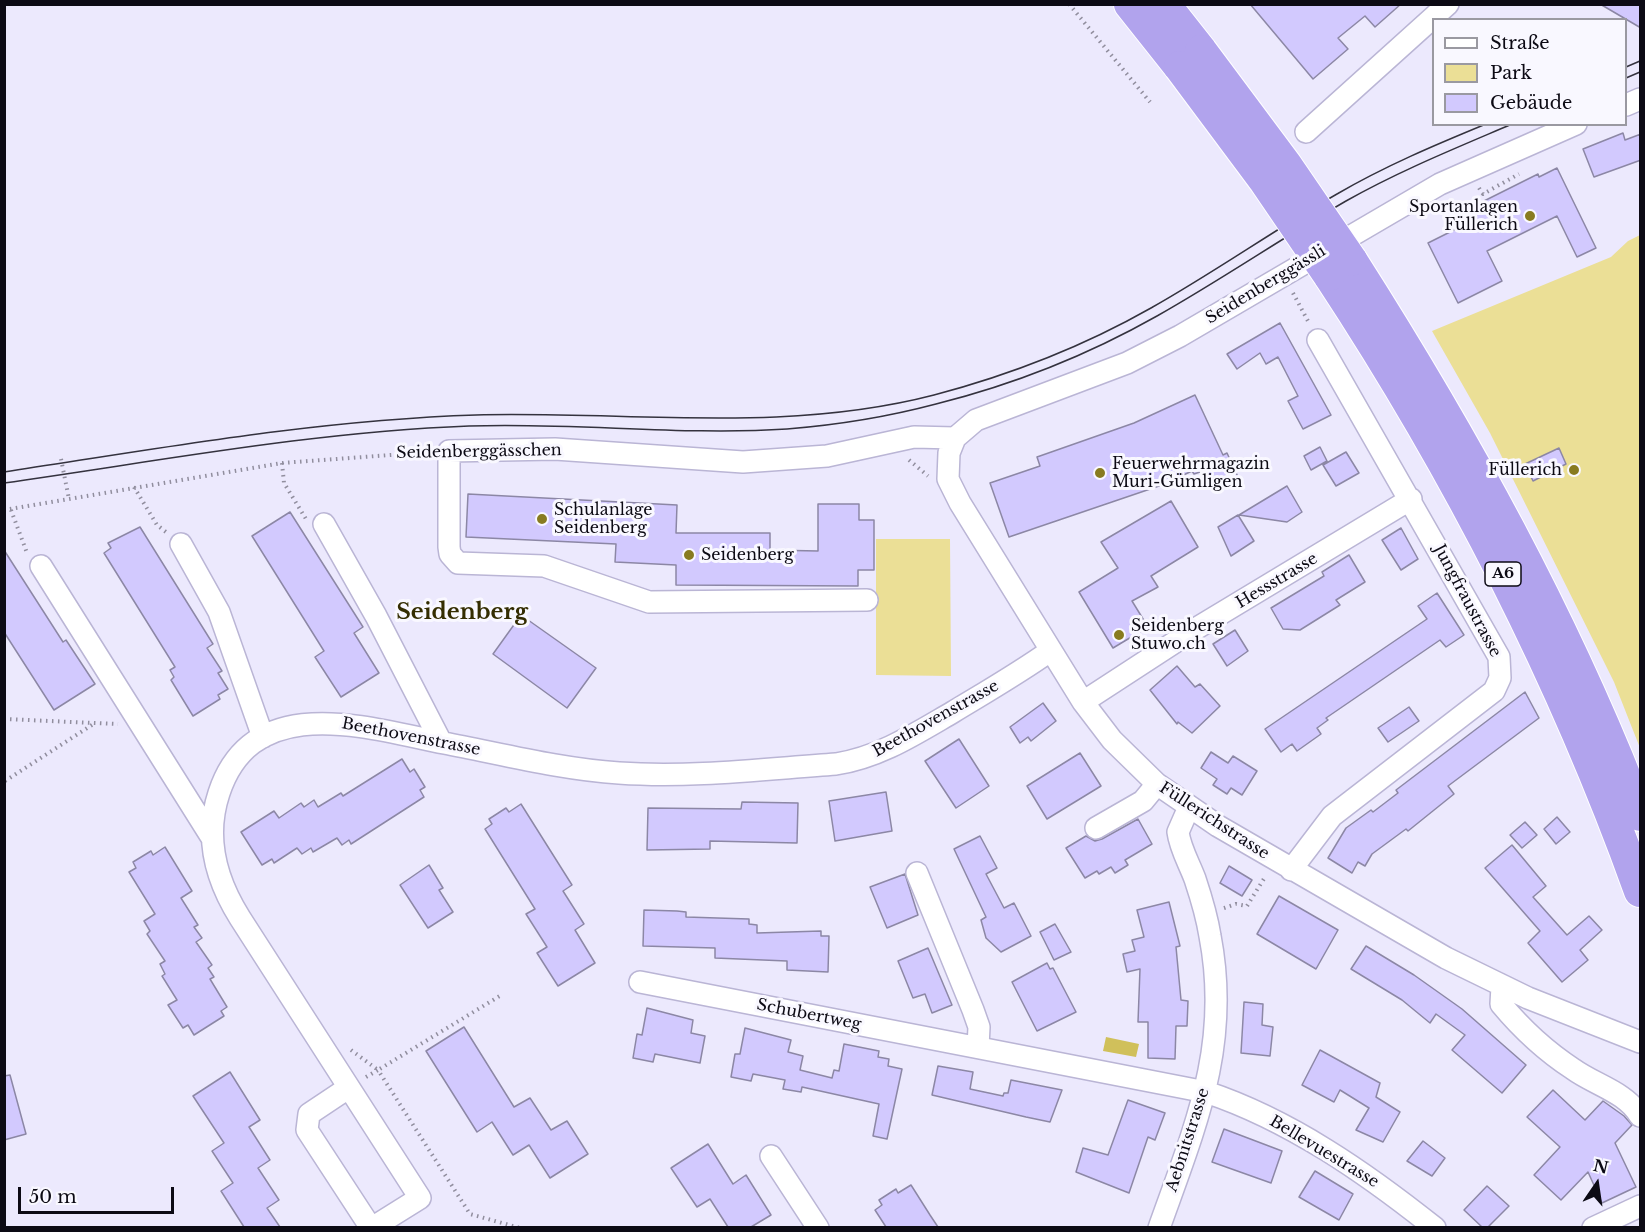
<!DOCTYPE html>
<html>
<head>
<meta charset="utf-8">
<style>
	body { margin:0 }
	#map { position:relative; width:1645px; height:1232px; overflow:hidden; background:#ece9fd; font-family:"Libre Baskerville",serif }
	canvas { display:block }
	.frame { position:absolute; inset:0; border:6px solid #0c0a14; pointer-events:none }
	.legend { position:absolute; left:1432px; top:18px; width:195px; height:108px; box-sizing:border-box; background:#f9f8ff; border:2px solid #9a99a1; margin:0; padding:8px 10px; list-style:none; font-size:18px; color:#0c0a14 }
	.legend li { display:flex; align-items:center; gap:12px; height:30px }
	.legend b { width:30px; border:2px solid #9a99a1 }
	.north { position:absolute; left:1567px; top:1154px; width:60px; height:60px; -webkit-text-stroke:4px #f9f8ff; paint-order:stroke; rotate:13deg; font-size:16px; font-weight:700; line-height:24px; text-align:center; color:#0c0a14 }
	.north::after { content:''; display:block; margin:auto; width:21px; height:27px; background:#0c0a14; clip-path:polygon(50% 0,100% 100%,50% 72%,0 100%) }
	.scale { position:absolute; left:18px; top:1187px; width:156px; height:27px; box-sizing:border-box; border:3px solid #0c0a14; border-top:0; padding-left:8px; font-size:18px; line-height:21px; white-space:nowrap; color:#0c0a14; -webkit-text-stroke:4px #f9f8ff; paint-order:stroke }
</style>
</head>
<body>
<div id="map">
<canvas width="1645" height="1232"></canvas>
<div class="frame"></div>
<ul class="legend">
<li><b style="height:8px;background:#fff"></b>Straße</li>
<li><b style="height:16px;background:#ebdf96"></b>Park</li>
<li><b style="height:16px;background:#d2c9fe"></b>Gebäude</li>
</ul>
<div class="north">N</div>
<div class="scale">50 m</div>
</div>
<script>
const ctx = document.querySelector('canvas').getContext('2d');
ctx.lineJoin = 'round';
function fill(path, color) { ctx.fillStyle = color; ctx.fill(path, 'evenodd'); }
function stroke(path, color, width, dash) { ctx.strokeStyle = color; ctx.lineWidth = width; ctx.lineCap = dash ? 'butt' : 'round'; ctx.setLineDash(dash || []); ctx.stroke(path); }
function label(font, color, halo, rows, align = 'center') {
  ctx.font = font + ' "Libre Baskerville",serif'; ctx.lineWidth = 6; ctx.setLineDash([]); ctx.textBaseline = 'middle'; ctx.strokeStyle = halo; ctx.fillStyle = color; for (const [text, x, y, turn = 0] of rows) {
    ctx.save(); ctx.translate(x, y); ctx.rotate((+turn || 0) * Math.PI / 180); ctx.textAlign = isNaN(turn) ? turn : align; if (halo) ctx.strokeText(text, 0, 0); ctx.fillText(text, 0, 0); ctx.restore();
  }
}
fill(new Path2D(`
	M1640 235V748L1614 682 1490 433 1432 331 1611 257 1628 241Z
	M876 539H950L951 676 876 675Z`), '#ebdf96');
fill(new Path2D(`
	M1106 1037 1139 1044 1136 1057 1103 1051Z`), '#d0c05b');
const building = new Path2D(`
	M1250 4H1401L1375 27 1365 16 1338 38 1348 49 1313 79Z
	M1600 4H1641V28Z
	M1623 133 1625 140 1641 134V160L1594 177 1583 149Z
	M1557 168 1596 248 1577 257 1557 216 1487 251 1502 281 1458 303 1428 243 1472 221 1466 210 1538 174 1539 177Z
	M1280 323 1331 415 1303 429 1288 401 1298 396 1278 357 1266 364 1260 353 1237 369 1227 354Z
	M1195 395 1223 455 1227 453 1238 477 1214 488 1206 470 1194 474 1192 471 1162 485 1009 537 990 483 1040 466 1037 457 1134 423Z
	M1320 447 1327 461 1311 470 1304 456Z
	M1559 448 1566 464 1533 481 1525 464Z
	M1346 452 1359 473 1336 486 1323 465Z
	M1287 486 1302 512 1287 522 1239 515Z
	M468 494 677 505 676 533H770V550L818 551V504H859V520H874V570H858V586L676 585V565L615 562 616 544 466 537Z
	M1171 501 1198 547 1151 576 1158 587 1132 601 1148 627 1113 648 1079 592 1118 568 1101 542Z
	M290 512 363 627 354 633 379 673 341 697 315 657 324 651 252 536Z
	M1238 515 1254 541 1231 556 1218 527Z
	M140 527 213 644 207 648 222 671 218 673 228 689 218 695 220 699 193 716 171 680 174 677 170 670 175 667 104 553 111 548 108 543Z
	M1401 528 1418 559 1401 570 1382 540Z
	M4 550 63 642 66 640 95 684 54 710 4 632Z
	M1349 555 1365 582 1336 600 1340 605 1300 630 1283 629 1271 608 1324 576 1322 572Z
	M1437 593 1464 635 1446 647 1440 640 1326 718 1328 720 1317 728 1321 734 1297 751 1292 744 1281 752 1265 729 1427 619 1418 606Z
	M521 615 596 668 567 708 493 654Z
	M1235 630 1248 651 1227 666 1213 644Z
	M1177 666 1195 687 1200 684 1220 706 1192 733 1178 722 1177 724 1150 690Z
	M1525 692 1539 718 1448 786 1454 794 1408 831 1406 829 1372 854 1365 866 1358 862 1352 873 1328 858 1346 828 1371 810 1373 812 1398 793 1396 790Z
	M1043 703 1056 721 1031 741 1028 737 1020 743 1010 727Z
	M1409 707 1419 721 1388 742 1378 728Z
	M959 739 989 786 956 808 925 761Z
	M1211 752 1228 763 1233 756 1257 771 1242 795 1231 788 1227 794 1213 785 1217 779 1201 768Z
	M1080 753 1101 786 1047 819 1027 786Z
	M402 759 410 772 414 769 425 787 420 790 424 797 351 844 349 840 342 845 337 838 313 852 311 848 302 854 297 848 274 863 272 859 262 865 241 832 274 811 279 818 301 803 304 807 314 800 318 807 341 793 343 796Z
	M886 792 892 831 835 841 829 801Z
	M742 802 798 803 797 843 710 841V849L647 850 648 808 741 809Z
	M521 804 572 885 563 891 584 924 575 930 595 963 558 986 537 953 547 947 526 914 535 909 485 829 492 824 489 819 506 808 509 812Z
	M1557 817 1570 832 1556 844 1544 829Z
	M1138 819 1152 844 1125 860 1128 865 1115 873 1111 867 1099 874 1097 871 1085 878 1066 848 1086 836 1095 841 1102 839Z
	M1525 822 1537 835 1522 848 1510 835Z
	M980 836 997 868 986 874 1004 908 1014 903 1031 936 1001 952 986 938 981 920 986 917 954 849Z
	M1512 845 1546 886 1533 897 1567 935 1589 916 1602 930 1580 950 1588 960 1562 982 1528 943 1540 931 1485 868Z
	M165 847 192 891 181 898 198 925 194 927 202 938 196 942 212 965 208 968 214 977 210 979 227 1007 221 1011 224 1016 194 1035 188 1025 183 1028 168 1005 177 1000 162 976 165 974 160 964 165 961 147 934 150 931 144 921 155 914 129 872 136 868 133 862 151 851 153 855Z
	M429 865 443 888 439 890 453 912 428 928 400 885Z
	M1229 866 1252 880 1242 896 1220 883Z
	M905 874 918 915 887 928 870 887Z
	M1279 896 1338 930 1316 969 1257 934Z
	M1169 902 1180 946 1176 947 1181 1000 1188 1001 1187 1026H1176L1175 1059 1148 1058V1022H1138L1140 969 1127 972 1123 954 1135 951 1132 940 1144 937 1137 910Z
	M644 910 677 911 686 912V917L749 919V924L757 925V933L821 931V936H829L828 972 787 970V961L715 958V948L643 946Z
	M1055 924 1071 952 1054 960 1040 932Z
	M1366 946 1414 975 1462 1009 1526 1065 1502 1093 1452 1050 1465 1035 1436 1014 1430 1023 1402 1000 1351 969Z
	M928 948 952 1005 932 1013 925 994 913 998 898 961Z
	M1047 963 1050 969 1053 968 1076 1012 1037 1031 1012 982Z
	M1244 1002 1263 1004 1262 1025 1273 1027 1270 1056 1241 1053Z
	M647 1008 693 1020 691 1033 705 1036 700 1063 655 1054 653 1062 633 1058 637 1034 642 1035Z
	M464 1027 514 1107 530 1098 551 1130 567 1121 588 1154 550 1178 529 1145 513 1155 492 1122 477 1132 426 1051Z
	M745 1028 791 1040 788 1052 803 1056 800 1070 832 1078 834 1070 839 1071 844 1044 879 1051 878 1057 889 1059 888 1066 902 1069 887 1139 873 1136 879 1104 802 1087 801 1092 783 1089 785 1080 753 1074 751 1081 731 1077 735 1054H740Z
	M1320 1050 1380 1083 1376 1097 1400 1112 1383 1142 1356 1130 1369 1108 1340 1090 1334 1102 1302 1085Z
	M938 1066 973 1072 970 1089 1003 1096 1004 1093H1008L1011 1080 1062 1090 1050 1122 1026 1117 932 1095Z
	M230 1072 260 1120 249 1127 270 1160 258 1168 279 1200 267 1208 280 1227H244L221 1191 233 1183 212 1151 224 1143 193 1096Z
	M10 1075 26 1134 4 1140V1076Z
	M1553 1090 1585 1120 1603 1101 1624 1116 1632 1125 1615 1143 1636 1187 1602 1203 1588 1172 1561 1200 1534 1175 1560 1147 1527 1117Z
	M1128 1100 1165 1113 1155 1140 1148 1137 1129 1193 1076 1172 1083 1148 1108 1155Z
	M1224 1129 1282 1151 1271 1183 1212 1162Z
	M1423 1141 1445 1158 1432 1176 1407 1161Z
	M708 1144 733 1184 746 1175 771 1215 751 1227H728L710 1199 697 1207 671 1168Z
	M1315 1171 1353 1194 1339 1220 1299 1197Z
	M911 1185 930 1215 938 1227H886L875 1210 882 1205 879 1200 896 1189 898 1193Z
	M1487 1186 1509 1206 1488 1227H1482L1464 1210Z`);
fill(building, '#d2c9fe');
stroke(building, '#8c87a5', 1.5);
const minor = new Path2D(`
	M1626 105 1640 99
	M1576 124 1440 184 1180 336 1127 363 976 420 955 438 949 453 948 479 960 503 1083 702 1112 740 1157 784 1218 826 1446 958 1528 998 1640 1042
	M1306 132 1448 4
	M324 524 376 616 441 742
	M181 544 219 612 263 737
	M41 566 212 838
	M867 600 649 602 544 566 458 563 450 554 449 547V451L555 449 743 462 827 456 914 437 955 438
	M1083 702 1192 631 1411 499
	M1096 828 1143 801 1157 784
	M1291 870 1332 816 1494 691 1500 678 1499 657 1318 340
	M917 873 973 1010 979 1027 978 1047
	M640 982 1206 1092C1290 1120 1366 1173 1435 1228
	M1502 986 1501 1004C1521 1028 1547 1052 1573 1069 1595 1085 1626 1092 1640 1116
	M348 1088 309 1114 307 1130 371 1228
	M771 1156 818 1228
	M372 1228 420 1198 240 918C216 880 204 838 219 793 253 690 368 728 444 743 502 754 560 769 619 773 691 778 764 769 836 764 880 757 915 734 953 712 986 692 1019 673 1050 651
	M1159 1228C1195 1127 1231 1045 1210 936 1207 917 1201 897 1195 879 1189 863 1180 848 1178 832L1189 807
	M1593 1228 1640 1206`);
const highway = new Path2D(`
	M1130 4 1180 67
	M1164 4 1201 51
	M1351 260C1464 437 1565 620 1640 815
	M1329 275C1456 468 1562 674 1640 891`);
stroke(minor, '#bab5d5', 24);
stroke(highway, '#fff', 34);
stroke(new Path2D(`
	M1069 4 1150 102
	M1479 188 1483 194 1519 174
	M1293 293 1309 323
	M61 459 69 499
	M909 460 928 476
	M282 463 284 483 306 519
	M134 487 157 525 166 532
	M4 510 282 463 431 452
	M11 510 27 553
	M4 719 118 724
	M5 781 95 723
	M1224 908 1236 904 1247 906 1265 877
	M351 1050 378 1070 503 994
	M366 1077 378 1070 470 1214 520 1228`), '#918e9e', 4, [1.5, 4.5]);
stroke(minor, '#fff', 21);
stroke(highway, '#b1a3ed', 32);
stroke(new Path2D(`
	M1626 67 1640 61
	M1626 78 1640 72
	M4 472C162 448 317 420 476 415 630 411 784 434 934 395 1010 375 1084 346 1151 308 1215 272 1274 230 1337 194 1385 166 1435 145 1486 124
	M4 483C160 461 312 432 469 426 575 422 681 436 787 429 837 425 887 417 936 404 1012 385 1088 355 1157 316 1221 280 1282 238 1346 201 1399 171 1456 148 1512 124`), '#34323e', 1.5);
const highwayBridge = new Path2D(`
	M1201 51 1286 165 1351 260
	M1180 67 1265 181 1329 275`);
stroke(highwayBridge, '#fff', 34, []);
stroke(highwayBridge, '#b1a3ed', 32);
for (const [x, y, r, color] of [
	[1530,216,6,"#887b20"],
	[1574,470,6,"#887b20"],
	[1100,473,6,"#887b20"],
	[542,519,6,"#887b20"],
	[689,555,6,"#887b20"],
	[1119,635,6,"#887b20"]
]) { const dot = new Path2D(); dot.arc(x, y, r, 0, 2 * Math.PI); ctx.fillStyle = color; ctx.fill(dot); stroke(dot, '#f9f8ff', 2); }
for (const [x, y, w] of [
	[1503,574,36]
]) { const box = new Path2D(); box.roundRect(x - w / 2, y - 12, w, 24, 4.5); ctx.fillStyle = '#f9f8ff'; ctx.fill(box); stroke(box, '#0c0a14', 1.5); }
label('bold 15px', '#0c0a14', null, [
	["A6",1503,574]
]);
label('16px', '#0c0a14', '#f9f8ff', [
	["Sportanlagen",1518,207,"right"],
	["Füllerich",1518,225,"right"],
	["Feuerwehrmagazin",1112,464],
	["Muri-Gümligen",1112,482],
	["Füllerich",1562,470,"right"],
	["Schulanlage",554,510],
	["Seidenberg",554,528],
	["Seidenberg",701,555],
	["Seidenberg",1131,626],
	["Stuwo.ch",1131,644]
], 'left');
label('16px', '#0c0a14', '#f9f8ff', [
	["Seidenberggässli",1266,285,-31],
	["Seidenberggässchen",479,452,-1],
	["Hessstrasse",1277,581,-31],
	["Jungfraustrasse",1467,601,62],
	["Beethovenstrasse",936,719,-29],
	["Beethovenstrasse",411,737,11],
	["Füllerichstrasse",1214,821,33],
	["Schubertweg",809,1015,11],
	["Aebnitstrasse",1188,1140,-72],
	["Bellevuestrasse",1324,1152,31]
]);
label('bold 22px', '#342d02', '#f9f8ff', [
	["Seidenberg",462,613]
]);
</script>
</body>
</html>
